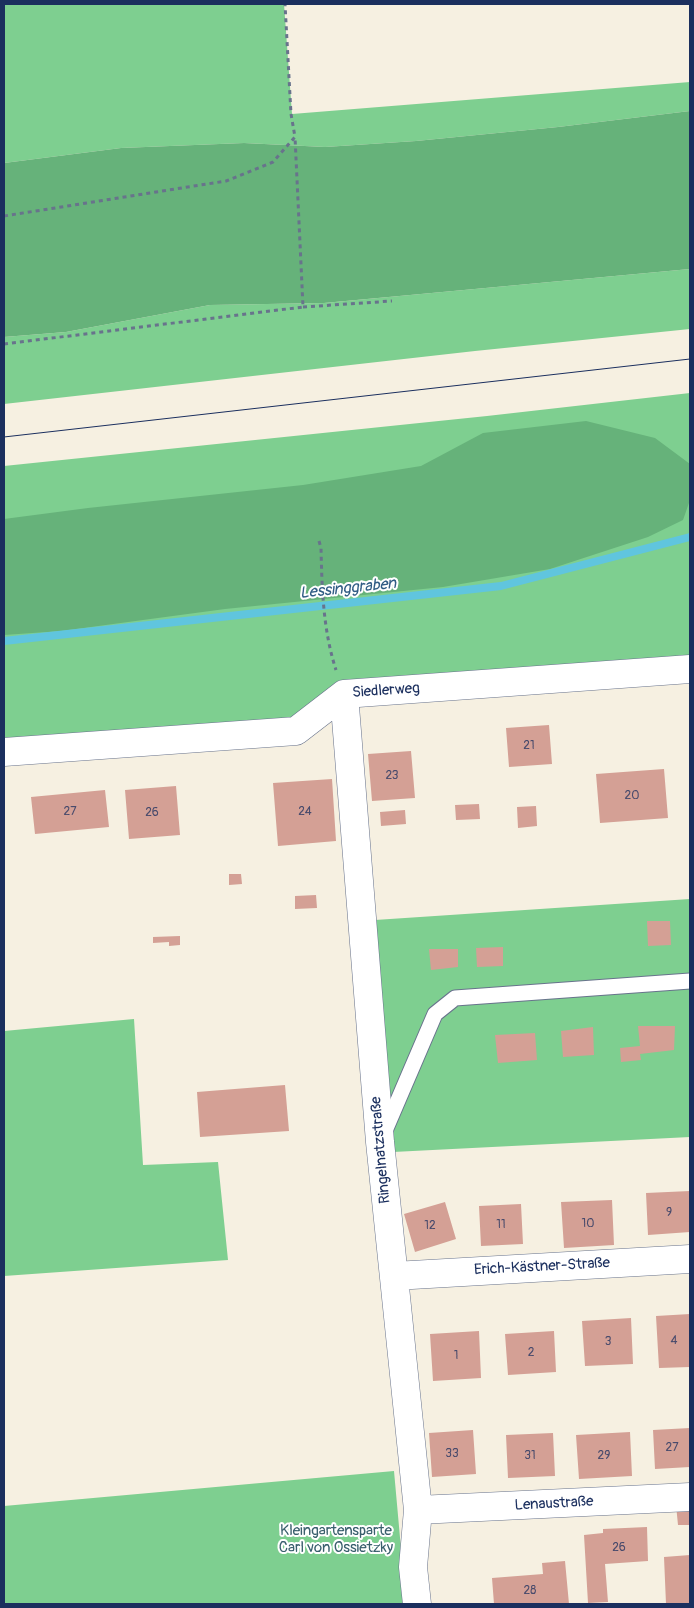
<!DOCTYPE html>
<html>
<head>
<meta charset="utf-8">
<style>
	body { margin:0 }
	#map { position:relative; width:694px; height:1608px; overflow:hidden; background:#f6f0e1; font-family:Pangolin,sans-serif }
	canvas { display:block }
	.frame { position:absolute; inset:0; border:5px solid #1b2f5e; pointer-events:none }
</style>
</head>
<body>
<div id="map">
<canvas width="694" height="1608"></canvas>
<div class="frame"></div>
</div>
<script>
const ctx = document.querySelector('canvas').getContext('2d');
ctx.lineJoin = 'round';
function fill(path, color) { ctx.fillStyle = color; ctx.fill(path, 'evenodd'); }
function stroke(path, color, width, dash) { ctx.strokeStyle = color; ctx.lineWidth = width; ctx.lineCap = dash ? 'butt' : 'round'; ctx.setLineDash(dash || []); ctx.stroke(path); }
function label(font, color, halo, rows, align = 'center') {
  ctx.font = font + ' Pangolin,sans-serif'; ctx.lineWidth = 4; ctx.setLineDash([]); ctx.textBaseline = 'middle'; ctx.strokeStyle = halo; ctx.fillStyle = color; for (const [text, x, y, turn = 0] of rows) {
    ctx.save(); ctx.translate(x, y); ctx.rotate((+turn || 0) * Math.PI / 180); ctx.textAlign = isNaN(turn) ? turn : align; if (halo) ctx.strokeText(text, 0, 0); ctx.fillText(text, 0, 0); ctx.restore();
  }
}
fill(new Path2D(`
	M4 4H284L292 114 690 82V111L558 127 416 141 325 147 244 143 121 148 4 163Z
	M690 269V329L475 351 4 404V337L66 332 210 305 324 303Z
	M690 393V655L348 682 289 721 4 742V466L487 416Z
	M690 899V1137L393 1152 375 920Z
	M134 1019 143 1165 218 1162 228 1260 4 1276V1031Z
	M394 1471 406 1604H4V1506Z`), '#7ecf90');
fill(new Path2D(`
	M690 111V269L324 303 210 305 66 332 4 337V163L121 148 244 143 325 147 416 141 558 127Z
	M586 421 655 438 690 464V500L683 520 648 537 550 569 443 587 225 609 61 631 4 635V519L88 508 303 485 421 466 483 433Z`), '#66b27a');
stroke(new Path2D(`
	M4 641 501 586 690 537`), '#60c5de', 8);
fill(new Path2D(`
	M549 725 552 764 509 767 506 728Z
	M411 751 415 798 372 801 368 754Z
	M664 769 668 818 600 823 596 774Z
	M332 779 336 841 278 846 273 783Z
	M176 786 180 835 129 839 125 790Z
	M105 790 109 827 35 834 31 797Z
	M479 804 480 819 456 820 455 805Z
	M536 806 537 826 518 828 517 807Z
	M405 810 406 824 381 826 380 812Z
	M229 874H241L242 884 229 885Z
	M316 895 317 908 295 909V896Z
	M647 921H670L671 945 648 946Z
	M180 936V945L169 946V942L153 943V937Z
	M503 947V966L477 967 476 948Z
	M429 949H458V967L431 970Z
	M638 1026H675L674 1050 640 1054 641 1060 621 1062 620 1048 640 1046Z
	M593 1027 594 1055 563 1057 561 1031Z
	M535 1033 537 1060 498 1063 495 1035Z
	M285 1085 289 1131 200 1137 197 1092Z
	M690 1191V1232L648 1235 646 1193Z
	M612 1200 614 1245 564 1248 561 1202Z
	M445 1202 456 1239 415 1252 404 1214Z
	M521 1204 523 1244 481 1246 479 1206Z
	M690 1314V1367L659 1368 656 1316Z
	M631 1318 633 1364 585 1366 582 1321Z
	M479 1331 481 1378 433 1381 430 1334Z
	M554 1331 556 1372 508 1375 505 1334Z
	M690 1428V1467L655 1469 653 1430Z
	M473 1430 476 1474 432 1477 429 1433Z
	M630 1432 632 1476 579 1479 576 1435Z
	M553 1433 555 1476 508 1478 506 1435Z
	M690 1504V1525H678L676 1505Z
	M647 1527 648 1561 605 1564 608 1602 588 1603 584 1535 603 1533V1529Z
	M690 1555V1604H666L664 1557Z
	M565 1561 569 1604H494L492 1578 543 1574 542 1563Z`), '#d4a095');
const service = new Path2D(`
	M384 1133 435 1014 455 998 690 981`);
const minor = new Path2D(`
	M344 694 380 1142 418 1510 413 1567 417 1604
	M4 752 296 731 344 694 690 669
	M394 1276 690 1259
	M418 1510 690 1497`);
stroke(service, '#68738c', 17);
stroke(minor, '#68738c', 29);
stroke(new Path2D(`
	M4 216 226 181 273 162 295 137 291 114 285 4
	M303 307 392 301
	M4 344 303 307 295 137
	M319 541 321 548C322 589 323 630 336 670`), '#68738c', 3, [4, 4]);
stroke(service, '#fff', 15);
stroke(minor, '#fff', 28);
stroke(new Path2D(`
	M4 437 690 359`), '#1b2f5e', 1);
label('12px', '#494b6c', null, [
	["21",529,746],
	["23",392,776],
	["20",632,796],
	["27",70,812],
	["24",305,812],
	["26",152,813],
	["9",669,1213],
	["10",588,1224],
	["11",501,1225],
	["12",430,1226],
	["4",674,1341],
	["3",608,1342],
	["2",531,1353],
	["1",456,1356],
	["27",672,1448],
	["33",452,1454],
	["31",530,1456],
	["29",604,1456],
	["26",619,1548],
	["28",530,1591]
]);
label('15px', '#1b2f5e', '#fff', [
	["Siedlerweg",386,691,-4],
	["Ringelnatzstraße",381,1150,-95],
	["Erich-Kästner-Straße",542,1267,-3],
	["Lenaustraße",554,1504,-3]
]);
label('15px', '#395f6d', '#fff', [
	["Kleingartensparte",336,1531],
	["Carl von Ossietzky",336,1548]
]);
label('italic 16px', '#305c84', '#fff', [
	["Lessinggraben",348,589,-6]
]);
</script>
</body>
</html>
